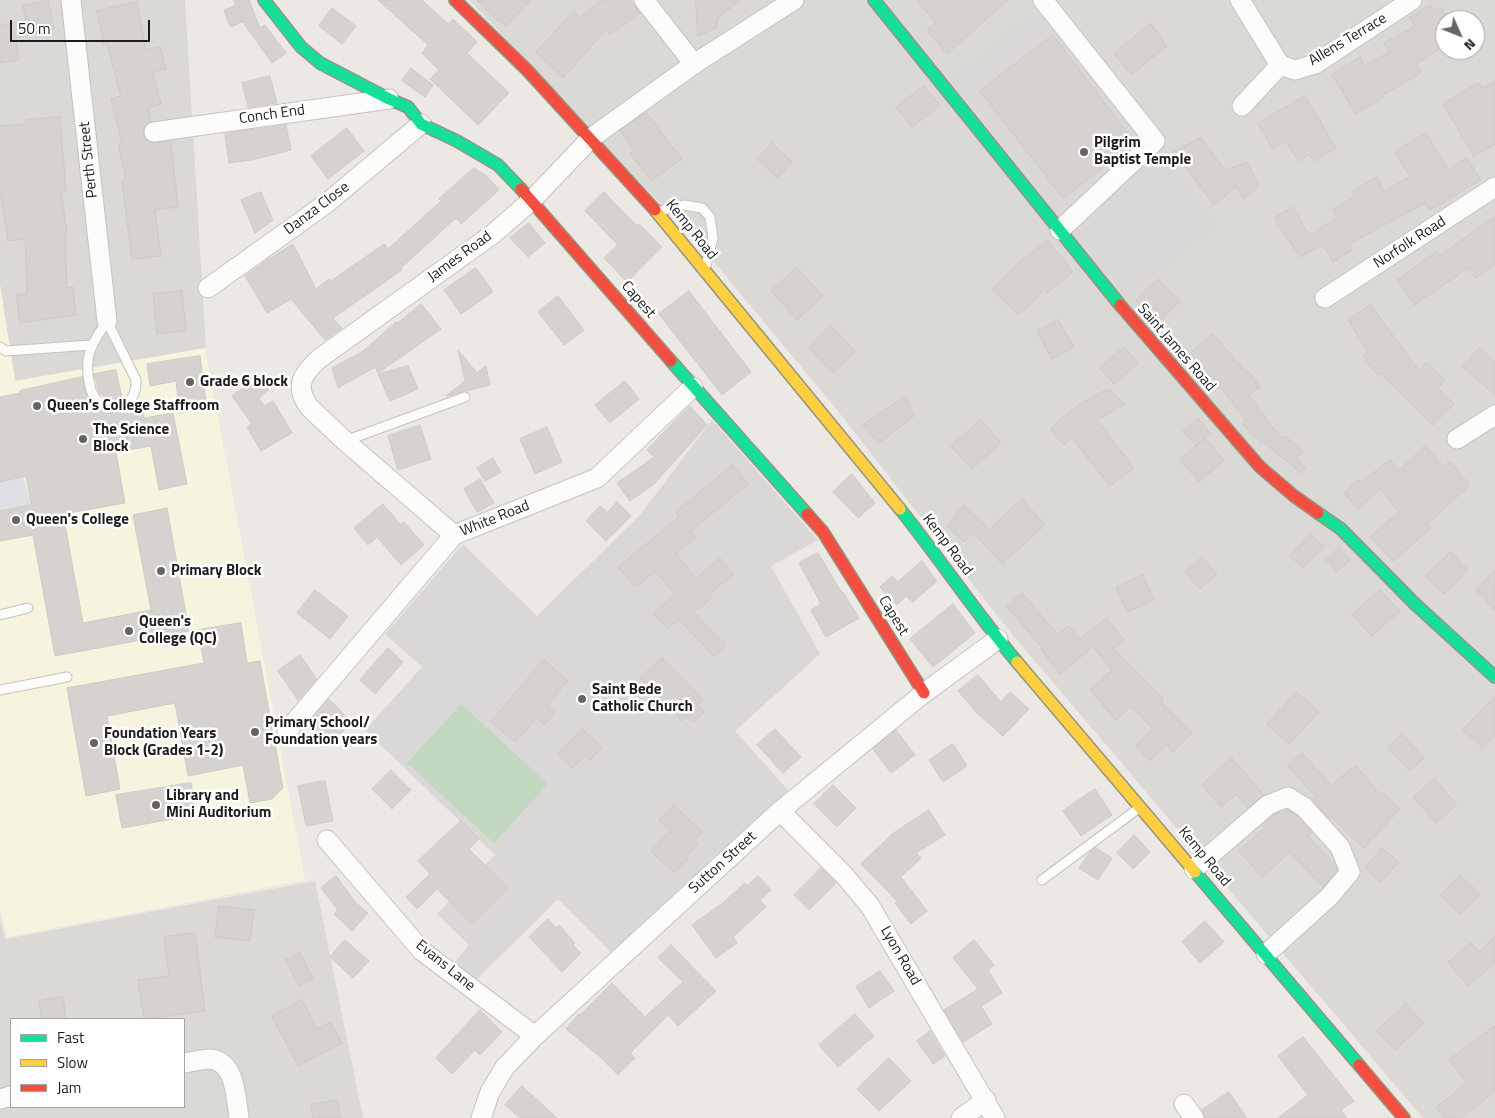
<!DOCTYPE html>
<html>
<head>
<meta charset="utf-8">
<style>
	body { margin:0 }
	#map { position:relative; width:1495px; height:1118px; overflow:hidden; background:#ece9e4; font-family:"Titillium Web",sans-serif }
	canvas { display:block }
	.legend { position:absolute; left:10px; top:1018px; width:175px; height:90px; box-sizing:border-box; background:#fff; border:1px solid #a5a5a5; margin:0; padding:6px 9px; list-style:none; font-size:15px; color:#1d1d1d }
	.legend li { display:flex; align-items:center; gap:10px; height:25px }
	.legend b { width:25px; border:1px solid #a5a5a5 }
	.north { position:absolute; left:1435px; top:10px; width:50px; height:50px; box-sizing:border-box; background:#fff; border:1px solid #a5a5a5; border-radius:50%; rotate:134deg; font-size:14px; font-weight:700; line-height:20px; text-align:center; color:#1d1d1d }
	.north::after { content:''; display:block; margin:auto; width:18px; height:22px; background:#656463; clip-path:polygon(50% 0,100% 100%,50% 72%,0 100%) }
	.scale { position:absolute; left:10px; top:20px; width:140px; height:22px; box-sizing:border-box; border:2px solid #1d1d1d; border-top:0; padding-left:6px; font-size:15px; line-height:18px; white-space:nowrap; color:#1d1d1d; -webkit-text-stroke:4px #fff; paint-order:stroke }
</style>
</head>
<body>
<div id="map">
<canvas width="1495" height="1118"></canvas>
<ul class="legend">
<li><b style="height:6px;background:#16e098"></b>Fast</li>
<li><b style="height:6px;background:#ffcf43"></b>Slow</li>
<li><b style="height:6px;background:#f24e42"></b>Jam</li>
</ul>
<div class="north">N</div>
<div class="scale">50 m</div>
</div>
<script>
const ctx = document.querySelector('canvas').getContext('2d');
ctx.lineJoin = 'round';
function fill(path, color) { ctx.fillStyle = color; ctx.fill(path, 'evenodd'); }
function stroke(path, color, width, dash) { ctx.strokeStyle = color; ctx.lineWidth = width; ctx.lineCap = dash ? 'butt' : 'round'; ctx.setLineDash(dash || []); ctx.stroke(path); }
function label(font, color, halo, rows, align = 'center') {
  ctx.font = font + ' "Titillium Web",sans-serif'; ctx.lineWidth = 5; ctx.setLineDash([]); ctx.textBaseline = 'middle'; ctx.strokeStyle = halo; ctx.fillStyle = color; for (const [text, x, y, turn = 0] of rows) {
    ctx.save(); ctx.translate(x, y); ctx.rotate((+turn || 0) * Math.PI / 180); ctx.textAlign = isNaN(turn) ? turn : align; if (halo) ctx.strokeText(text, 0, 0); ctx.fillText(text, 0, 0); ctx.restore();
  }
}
fill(new Path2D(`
	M0 0H185L206 348 15 381 0 284Z
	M469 0H1495V1118H1423L1006 627 834 406 704 250ZM1445 20H1475V50H1445Z
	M315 881 363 1118H0V918L5 939ZM11 1019H184V1107H11Z`), '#dbd9d6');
fill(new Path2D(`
	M0 285 15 381 205 348 305 880 7 937 0 908Z`), '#f6f4df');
fill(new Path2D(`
	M1041 7 1215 225 1126 296 953 79Z
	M712 420 818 540 771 566 820 654 735 731 788 790 611 952 558 899 475 981 452 965 469 945 437 914 495 855 365 730 422 667 385 634 463 544 537 616 640 515Z`), '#dad8d6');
fill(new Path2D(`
	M461 704 548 784 494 843 407 763Z`), '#c2d8c1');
fill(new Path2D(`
	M24 477 30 505 0 511V482Z`), '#e0dfe5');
const building = new Path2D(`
	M48 0 54 29 15 38 19 60 0 63V25L26 21 23 6Z
	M234 0H249L260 28 265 25 286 53 272 63 243 22 230 27 224 10 236 5Z
	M378 0H422L448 24 453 19 477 42 467 53 509 93 478 125 430 79 439 70 422 53 428 45Z
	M477 0H531L506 26 499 20 498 21Z
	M602 0H630L640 13 610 35 606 30 563 78 536 52 573 12 579 17Z
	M696 0H740L718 18 716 28 698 36Z
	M917 0H1008L947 54 927 30 935 23Z
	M137 2 146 50 160 46 166 69 153 72 161 104 148 108 151 121 144 127 143 134 145 139 150 143 171 141 178 207 155 210 161 256 132 259 122 181 126 180 118 144 122 143 111 99 121 96 107 44 104 45 97 11Z
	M1430 5 1434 11 1440 7 1445 15V45L1416 64 1421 73 1383 95 1384 97 1356 114 1332 75 1360 57 1365 66 1389 52 1384 43 1415 26 1410 18Z
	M332 8 356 26 342 44 319 26Z
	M1151 24 1167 46 1131 75 1114 53Z
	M1053 35 1135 143 1063 198 980 91Z
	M411 68 433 85 425 97 402 81Z
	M270 76 277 103 248 107 242 83Z
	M1495 81V144L1474 156 1443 104 1478 83 1482 88Z
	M924 86 940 106 912 127 896 107Z
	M1305 96 1336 148 1314 161 1309 154 1298 161 1286 141 1273 149 1258 124Z
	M646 112 682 159 651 181 630 153 634 150 620 131Z
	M60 117 66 191H61L67 233H65L67 288 73 287 76 315 20 323 16 295 27 293 25 239 8 241 0 190V126L26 124V120Z
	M286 125 291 150 251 160 229 163 225 134Z
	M347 128 364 151 328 179 311 156Z
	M1426 133 1448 169 1467 158 1481 180 1430 210 1425 203 1349 244 1352 250 1333 262 1323 245 1300 257 1274 218 1293 207 1309 235 1337 218 1332 210 1355 196 1352 191 1377 177 1384 191 1410 177 1395 152Z
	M1201 138 1225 170 1247 162 1259 186 1244 199 1236 187 1214 205 1174 152Z
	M772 143 792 162 777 178 757 159Z
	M474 168 487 176 499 190 461 224 456 218 401 268 402 270 333 318 342 328 325 340 291 299 267 313 245 276 267 260 293 244 316 289 329 279 331 281 384 244 388 249 441 201 439 199Z
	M261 192 273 220 255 233 241 200Z
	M604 192 637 226 639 224 662 247 627 282 604 258 618 245 585 211Z
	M1495 217V264L1475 278 1468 268 1414 305 1397 280 1437 251 1440 255Z
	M529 223 545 243 528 257 510 238Z
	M1048 240 1073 272 1047 293 1045 289 1019 315 992 290 1016 265Z
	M476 268 493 292 461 314 444 290Z
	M797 268 823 296 797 320 771 291Z
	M1158 279 1180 301 1157 325 1136 300Z
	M182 291 186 331 157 334 153 294Z
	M689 291 751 372 722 395 659 314Z
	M558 296 584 330 564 345 538 312Z
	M421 304 441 329 378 373 375 367 338 388 332 368 362 352 396 322 397 323Z
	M1371 305 1419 371 1427 362 1445 380 1438 388 1454 404 1433 425 1380 373 1377 375 1363 356 1368 352 1348 320Z
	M1058 320 1074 347 1052 359 1037 331Z
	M831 326 855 351 833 373 809 348Z
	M1213 334 1246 372 1248 371 1260 387 1249 395 1281 438 1284 435 1303 451 1297 458 1305 469 1301 473 1263 442 1261 443 1256 436 1254 437 1242 423 1246 420 1212 376 1205 381 1185 358Z
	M1124 347 1138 363 1114 384 1100 368Z
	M1479 348 1495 362V395L1463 367Z
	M458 350 477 373 486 366 490 385 446 396 465 381Z
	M200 356 207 409 180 413 176 381 150 386 147 364Z
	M408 366 418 389 390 401 378 374Z
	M116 370 122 398 115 401 109 400 99 393 94 374Z
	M82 377 88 399 93 406 101 411 111 413 125 411 126 414 143 411 144 418 173 413 187 484 159 490 151 446 116 452 125 503 63 514 83 623 151 610 133 515 167 508 189 631 55 656 33 535 0 541V511L31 505 26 476 0 482V397L20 393V391Z
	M260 377 268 390 259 398 264 406 273 401 292 433 261 451 247 427 252 424 232 396Z
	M625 381 639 399 610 423 595 405Z
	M1108 389 1125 404 1097 420 1134 468 1110 486 1072 438 1064 445 1050 429 1075 407Z
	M906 396 914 416 879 443 863 425Z
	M690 406 707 425 654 484 630 501 617 483 654 457 647 450Z
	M1198 418 1210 433 1196 446 1183 431Z
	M981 420 1001 443 972 469 951 446Z
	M420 425 431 459 398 470 388 436Z
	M547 427 562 462 535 474 520 439Z
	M1205 438 1224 460 1199 482 1180 460Z
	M1425 446 1444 467 1450 462 1470 485 1427 524 1431 528 1393 561 1370 537 1399 512 1381 488 1358 509 1344 493 1358 480 1360 483 1390 460 1399 470Z
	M493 458 501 472 485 481 477 468Z
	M733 465 748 484 691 531 696 537 676 554 696 578 720 558 734 574 709 594 712 598 694 612 726 645 715 657 679 620 667 629 653 613 675 595 656 571 635 587 618 567 679 517 676 512Z
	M852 474 875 503 858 518 833 492Z
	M480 479 494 503 477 512 464 489Z
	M1022 499 1045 525 1002 564 973 532 964 542 947 526 957 514 956 513 964 505 989 529Z
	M617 502 631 516 606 541 586 521 600 506 607 512Z
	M383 504 401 525 404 522 424 545 401 565 377 537 368 545 354 528Z
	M1311 534 1324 547 1303 568 1290 556Z
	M1339 548 1350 560 1337 572 1326 560Z
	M1451 552 1468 570 1444 594 1426 576Z
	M818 553 842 593 843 592 859 618 826 637 811 610 821 604 799 563Z
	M1202 557 1217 574 1200 589 1185 572Z
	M922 561 937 581 913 602 906 596 897 605 880 587 892 576 897 582Z
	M1495 571V610L1476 590Z
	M1143 575 1154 600 1127 612 1116 588Z
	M315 590 348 616 330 639 297 613Z
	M1380 590 1400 611 1372 636 1352 615Z
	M1022 593 1058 635 1069 626 1080 639 1106 618 1124 640 1114 649 1164 699 1161 702 1192 733 1173 752 1166 745 1150 761 1136 746 1153 729 1131 706 1116 720 1090 690 1112 670 1093 647 1060 674 1041 649 1042 648 1007 607Z
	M953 604 975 633 933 667 910 639Z
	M241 623 247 663 260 661 283 788 272 799 250 803 243 765 188 776 175 703 107 716 120 789 86 796 67 688 204 663 198 630Z
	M388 648 403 662 375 694 360 680Z
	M300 655 317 679 298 700 278 671Z
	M662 658 703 700 698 705 704 712 693 722 687 716 681 721 640 678Z
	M544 660 568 681 547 705 555 712 544 725 537 718 515 742 491 722Z
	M978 675 1001 702 1010 692 1029 709 1003 736 976 712 958 691Z
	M1297 692 1319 712 1289 744 1267 724Z
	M1495 697V736L1483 748 1463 730Z
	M329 699 352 723 326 747 306 726Z
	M582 729 602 747 590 760 585 755 573 768 558 754Z
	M775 729 801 757 783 773 757 745Z
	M896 730 915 755 891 773 873 749Z
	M1402 734 1424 758 1410 771 1388 748Z
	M953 744 967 766 943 782 929 760Z
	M1302 753 1331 785 1356 765 1380 795 1382 792 1400 809 1364 848 1331 817 1330 819 1313 800 1316 797 1288 766Z
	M1232 758 1264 795 1248 808 1236 794 1221 807 1202 785Z
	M391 770 411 790 392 809 372 789Z
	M1435 779 1457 805 1436 823 1413 797Z
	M325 781 333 821 306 826 298 786Z
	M191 783 196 815 122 828 116 795Z
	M833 785 856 808 837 827 814 804Z
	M1095 789 1112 815 1081 836 1063 811Z
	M674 805 702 832 695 840 698 843 686 857 688 859 674 873 651 851 670 831 659 820Z
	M929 810 945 835 916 853 921 858 901 877 927 911 911 924 895 903 897 901 861 864 892 834Z
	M1287 810 1297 816 1312 833 1308 836 1336 866 1337 870 1323 887 1290 852 1262 877 1239 851 1265 828 1262 825 1274 815 1279 813 1281 814Z
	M461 821 479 839 469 849 508 888 472 924 437 889 417 909 406 897 430 874 418 861Z
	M1134 835 1150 852 1133 869 1117 853Z
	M1096 848 1112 858 1098 880 1079 868 1089 853Z
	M1382 848 1399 862 1381 882 1365 868Z
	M821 868 836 883 809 910 794 895Z
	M1460 875 1480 894 1460 915 1441 895Z
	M336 876 356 903 368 913 352 931 334 914 338 910 321 888Z
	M758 876 771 890 760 900 766 907 733 937 737 943 716 958 692 925 724 902 745 883 747 886Z
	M219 906 254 910 250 941 215 937Z
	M548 919 556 928 559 925 575 943 573 945 581 953 562 972 529 937Z
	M1205 921 1224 942 1200 963 1182 942Z
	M195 933 205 1011 144 1019 138 980 169 976 164 937Z
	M1495 936V963L1468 986 1448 962 1471 943 1479 952Z
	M345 940 369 961 353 978 330 957Z
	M974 940 994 965 988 970 1002 993 981 1006 992 1024 963 1042 944 1010 978 989 953 958Z
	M671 945 716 991 678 1026 668 1015 630 1053 635 1058 618 1075 599 1056 566 1029 579 1014 580 1015 612 983 645 1017 683 982 658 958Z
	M300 953 313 979 299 986 286 960Z
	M880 971 894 991 869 1008 856 987Z
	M63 997 66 1019H42L39 1001Z
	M302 1000 317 1029 330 1022 342 1043 298 1066 272 1016Z
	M1406 1004 1424 1023 1395 1050 1377 1031Z
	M480 1010 502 1032 480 1055 475 1050 452 1074 436 1058Z
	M855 1014 874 1036 838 1067 819 1045Z
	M1495 1026V1091L1461 1118H1445L1436 1107 1467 1083 1449 1060Z
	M930 1031 945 1056 933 1064 917 1041Z
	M1303 1037 1354 1101 1341 1110 1347 1118H1278L1308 1095 1278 1056Z
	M889 1058 911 1081 879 1111 857 1089Z
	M522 1086 557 1118H520L505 1105Z
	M1229 1092 1247 1118H1205L1202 1110Z
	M337 1100 341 1118H313L311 1105Z`);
fill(building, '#d6d2cf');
stroke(building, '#cfcac5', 1);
const lane = new Path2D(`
	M660 211 684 205 702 208 710 217 713 238 706 265
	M107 321 136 380C136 386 136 391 133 396 128 406 113 410 103 405 88 399 86 369 89 355 92 342 100 332 107 321Z
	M0 347 6 351 92 345
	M345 441 465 397
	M0 615 28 608
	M0 690 67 677
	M1042 880 1139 808`);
const street = new Path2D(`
	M71 0 107 321
	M644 0 694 64
	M1043 0 1155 141 1060 230
	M1240 0 1280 65 1295 70 1315 64 1412 0
	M1242 106 1280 65
	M154 132 389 99
	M208 288 327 203 421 124
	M1325 298 1495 187
	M1457 439 1495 415
	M454 535 345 441 310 408C293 386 303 373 320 358L493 234 532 200 591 138 694 64 794 0
	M287 731 454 535 597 478 693 387
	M780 811 844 875 870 906 995 1118
	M327 840 422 951 535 1036
	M1194 869 1268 805 1288 797 1304 807 1340 847 1350 872 1330 896 1266 954
	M184 1063C192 1062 202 1059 211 1059 236 1062 236 1099 239 1118
	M0 1099 11 1096
	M1184 1104 1194 1118
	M481 1118 490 1092 505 1067 535 1036 780 811 924 693 998 639
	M961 1118 986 1100`);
const fast = new Path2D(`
	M264 0 301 47 320 63 389 99 408 107 421 124 457 141 498 165 521 189
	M874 0 1120 305
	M671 361 807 514
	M900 509C940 559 976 613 1017 662
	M1318 513 1341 529 1415 604 1495 677
	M1195 872 1359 1065`);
const slow = new Path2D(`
	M655 210 900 509
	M1017 662 1195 872`);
const jam = new Path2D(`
	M455 0 527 70 655 210
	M521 189 671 361
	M1120 305 1260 467 1294 496 1318 513
	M807 514 823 532 924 693
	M1359 1065 1404 1118`);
stroke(lane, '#c4c3c1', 11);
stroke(street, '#c4c3c1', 21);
stroke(fast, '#96957c', 14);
stroke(slow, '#96957c', 14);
stroke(jam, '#96957c', 14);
stroke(lane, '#fcfcfb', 9);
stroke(street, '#fcfcfb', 19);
stroke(fast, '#16e098', 11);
stroke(slow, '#ffcf43', 11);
stroke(jam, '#f24e42', 11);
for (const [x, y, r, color] of [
	[1084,152,5,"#656463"],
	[190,382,5,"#656463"],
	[37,406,5,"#656463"],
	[83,439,5,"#656463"],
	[16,520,5,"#656463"],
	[161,571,5,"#656463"],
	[129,631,5,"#656463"],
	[582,699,5,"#656463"],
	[255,732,5,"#656463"],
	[94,743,5,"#656463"],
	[156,805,5,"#656463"]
]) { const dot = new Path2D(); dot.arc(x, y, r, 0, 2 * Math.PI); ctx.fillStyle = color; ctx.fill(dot); stroke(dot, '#fff', 2); }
label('15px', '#1d1d1d', '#fff', [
	["Allens Terrace",1348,40,-31],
	["Conch End",272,115,-8],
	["Perth Street",89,160,-96],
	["Danza Close",317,209,-37],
	["Kemp Road",691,230,51],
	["Norfolk Road",1410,243,-33],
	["James Road",460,257,-36],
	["Capest",638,300,49],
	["Saint James Road",1176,348,49],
	["White Road",495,519,-22],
	["Kemp Road",947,545,53],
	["Capest",893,616,58],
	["Kemp Road",1204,857,50],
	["Sutton Street",723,863,-42],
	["Lyon Road",900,956,60],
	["Evans Lane",445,966,39]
]);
label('bold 15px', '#1d1d1d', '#fff', [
	["Pilgrim",1094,143],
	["Baptist Temple",1094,160],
	["Grade 6 block",200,382],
	["Queen's College Staffroom",47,406],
	["The Science",93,430],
	["Block",93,447],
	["Queen's College",26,520],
	["Primary Block",171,571],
	["Queen's",139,622],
	["College (QC)",139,639],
	["Saint Bede",592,690],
	["Catholic Church",592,707],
	["Primary School/",265,723],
	["Foundation years",265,740],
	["Foundation Years",104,734],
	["Block (Grades 1-2)",104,751],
	["Library and",166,796],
	["Mini Auditorium",166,813]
], 'left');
</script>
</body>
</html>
